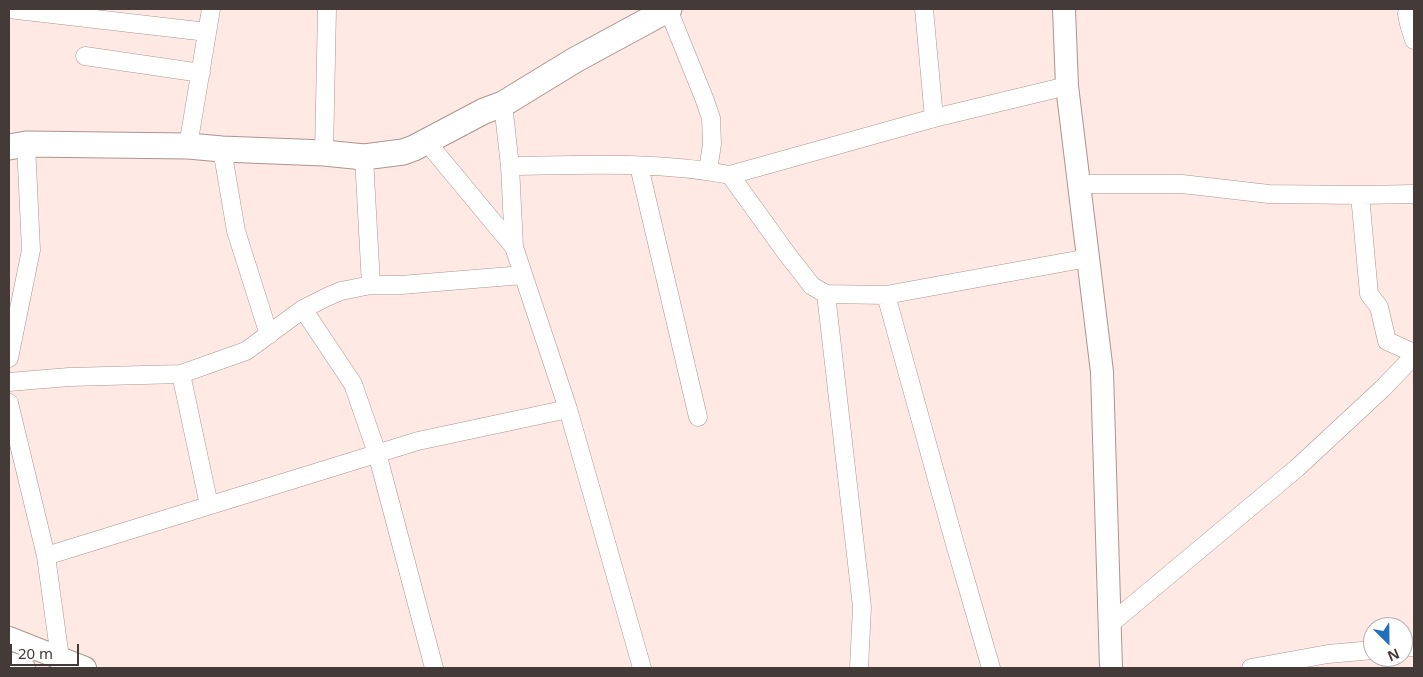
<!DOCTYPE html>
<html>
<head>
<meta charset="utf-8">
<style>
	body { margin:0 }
	#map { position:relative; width:1423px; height:677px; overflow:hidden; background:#ffe9e4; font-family:"Noto Sans",sans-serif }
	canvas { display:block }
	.frame { position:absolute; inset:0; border:10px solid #443a37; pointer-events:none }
	.north { position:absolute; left:1363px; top:617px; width:50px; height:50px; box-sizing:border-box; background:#fff; border:1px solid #b4b0af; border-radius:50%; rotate:157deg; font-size:14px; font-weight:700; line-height:20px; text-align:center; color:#443a37 }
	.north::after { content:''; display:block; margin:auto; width:18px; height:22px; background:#2070be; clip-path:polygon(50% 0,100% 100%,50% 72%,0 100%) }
	.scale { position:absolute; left:10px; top:644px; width:69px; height:22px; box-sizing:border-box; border:2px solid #443a37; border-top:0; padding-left:6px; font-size:15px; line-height:18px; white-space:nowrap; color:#443a37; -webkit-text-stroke:4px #fff; paint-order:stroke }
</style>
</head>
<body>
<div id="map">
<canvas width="1423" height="677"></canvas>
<div class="frame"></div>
<div class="north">N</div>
<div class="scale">20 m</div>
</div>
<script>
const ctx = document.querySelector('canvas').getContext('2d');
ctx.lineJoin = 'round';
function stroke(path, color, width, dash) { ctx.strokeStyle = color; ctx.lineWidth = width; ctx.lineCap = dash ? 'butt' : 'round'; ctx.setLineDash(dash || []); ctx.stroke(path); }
const minor = new Path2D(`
	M9 9 207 32
	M668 9 704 98 711 118 712 144 708 171
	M924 9 934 118
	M1412 9 1407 14 1409 24 1414 40
	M85 56 201 73
	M503 104 510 166 514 247 568 409 642 668
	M426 141 514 247
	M188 146 211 9
	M222 149 236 231 269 335
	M324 153 327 9
	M364 157 371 285
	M510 166C583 165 658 161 730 175L787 254 812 286 826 294 886 295 1088 258
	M639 166 698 417
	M730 175 934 118 1067 86
	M1079 184H1182L1269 194 1360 195 1414 194
	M1360 195 1369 294 1379 307 1387 341 1414 353
	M826 294 862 607 859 668
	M886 295 953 537 991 668
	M303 309 353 384 377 453 434 668
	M9 358 31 250 26 144
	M181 374 209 505
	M9 382 69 377 181 374 246 351 303 309 329 296 341 291 371 285H401L523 275
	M9 403 46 556
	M1109 625 1297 468 1382 389 1414 356
	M1403 648 1414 647
	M60 658 46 556 418 441 568 409
	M1251 668 1328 654 1373 650`);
const tertiary = new Path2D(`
	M1064 9 1067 86 1102 372 1111 668
	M9 638 85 668
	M9 663 24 668`);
const secondary = new Path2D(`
	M9 147 26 144 188 146 222 149 324 153 364 157 403 152 414 148 484 111 503 104 575 60 669 9`);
stroke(minor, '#ad948e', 19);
stroke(tertiary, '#ad948e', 24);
stroke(secondary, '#ad948e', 27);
stroke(minor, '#fff', 18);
stroke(tertiary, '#fff', 22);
stroke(secondary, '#fff', 25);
</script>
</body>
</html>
